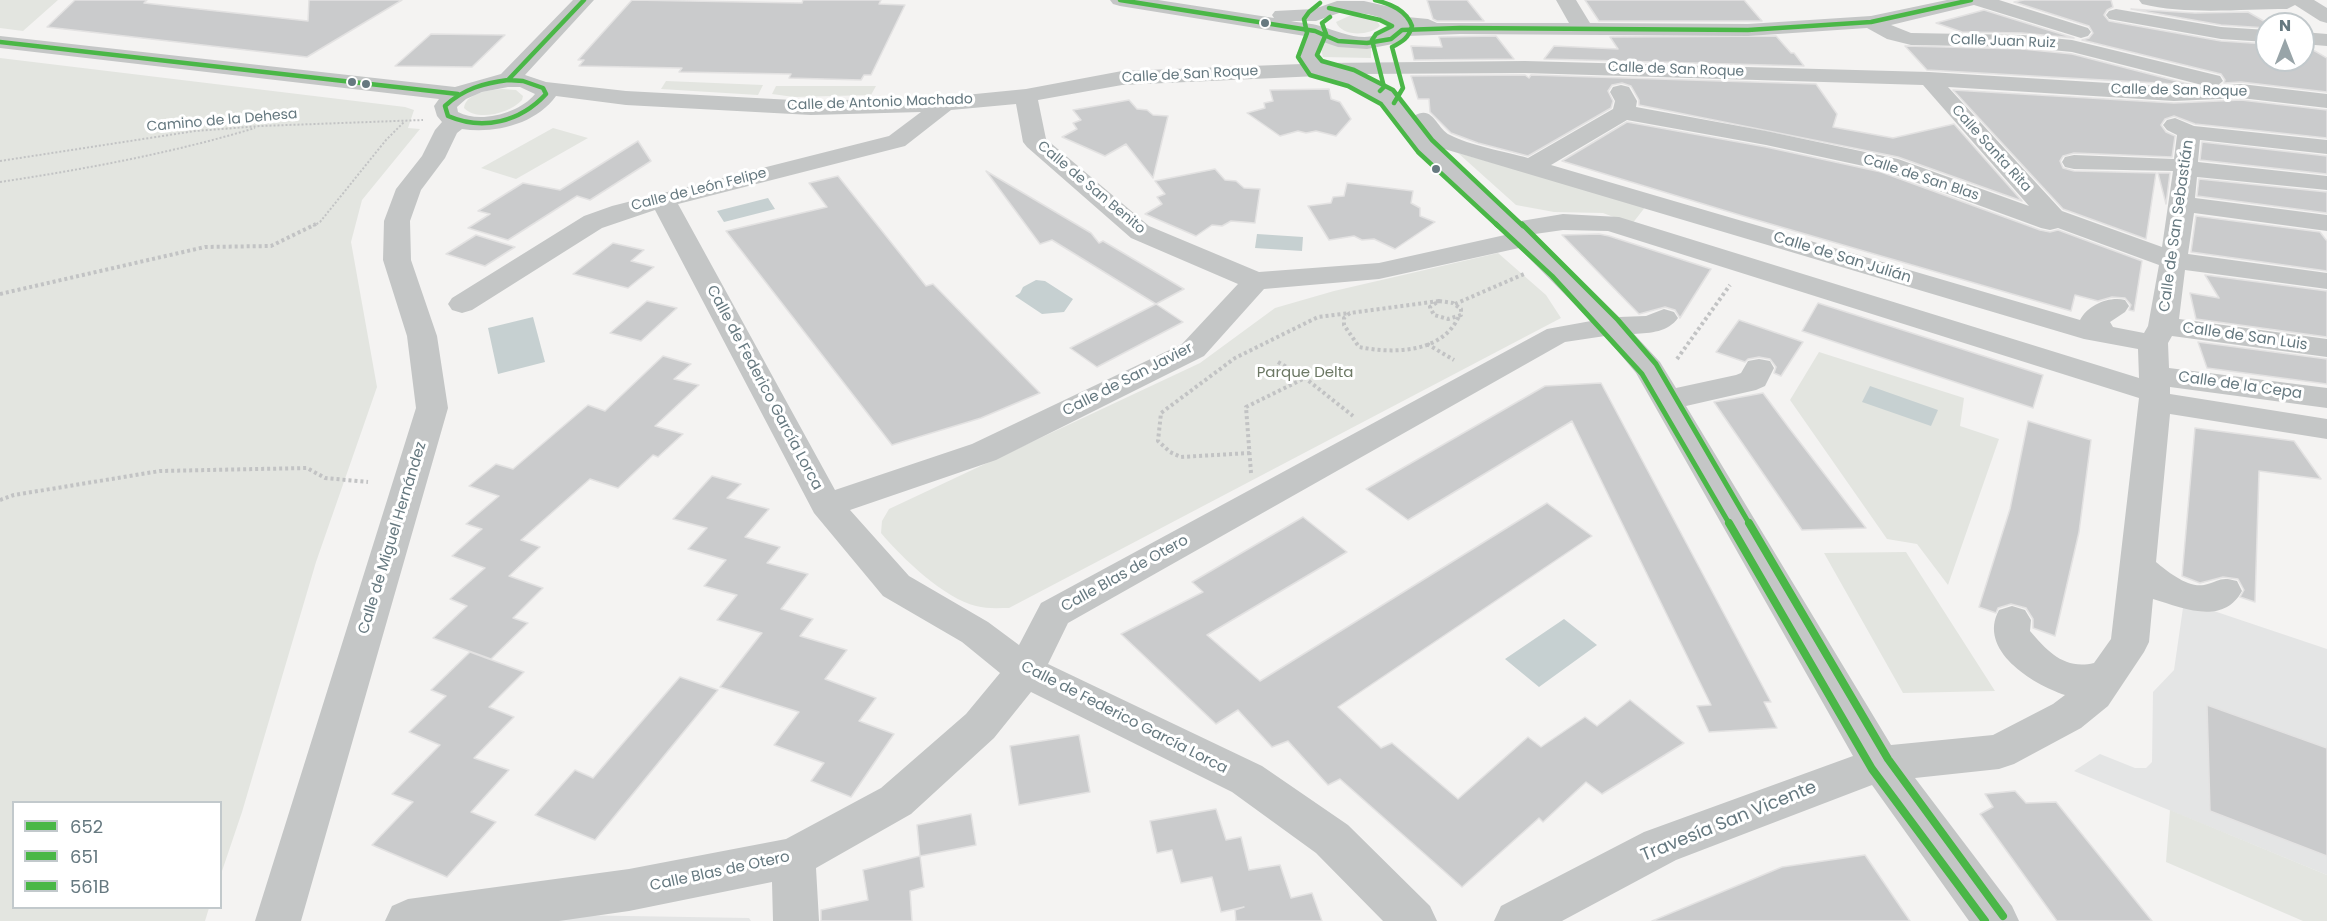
<!DOCTYPE html>
<html>
<head>
<meta charset="utf-8">
<style>
	body { margin:0 }
	#map { position:relative; width:2327px; height:921px; overflow:hidden; background:#f4f3f2; font-family:Poppins,sans-serif }
	canvas { display:block }
	.legend { position:absolute; left:12px; top:801px; width:210px; height:108px; box-sizing:border-box; background:#fff; border:2px solid #c2c9cc; margin:0; padding:8px 10px; list-style:none; font-size:18px; color:#667980 }
	.legend li { display:flex; align-items:center; gap:12px; height:30px }
	.legend b { width:30px; border:2px solid #c2c9cc }
	.north { position:absolute; left:2255px; top:12px; width:60px; height:60px; box-sizing:border-box; background:#fff; border:2px solid #c2c9cc; border-radius:50%; rotate:0deg; font-size:16px; font-weight:700; line-height:24px; text-align:center; color:#667980 }
	.north::after { content:''; display:block; margin:auto; width:21px; height:27px; background:#98a4a8; clip-path:polygon(50% 0,100% 100%,50% 72%,0 100%) }
</style>
</head>
<body>
<div id="map">
<canvas width="2327" height="921"></canvas>
<ul class="legend">
<li><b style="height:8px;background:#4ab747"></b>652</li>
<li><b style="height:8px;background:#4ab747"></b>651</li>
<li><b style="height:8px;background:#4ab747"></b>561B</li>
</ul>
<div class="north">N</div>
</div>
<script>
const ctx = document.querySelector('canvas').getContext('2d');
ctx.lineJoin = 'round';
function fill(path, color) { ctx.fillStyle = color; ctx.fill(path, 'evenodd'); }
function stroke(path, color, width, dash) { ctx.strokeStyle = color; ctx.lineWidth = width; ctx.lineCap = dash ? 'butt' : 'round'; ctx.setLineDash(dash || []); ctx.stroke(path); }
function label(font, color, halo, rows, align = 'center') {
  ctx.font = font + ' Poppins,sans-serif'; ctx.lineWidth = 6; ctx.setLineDash([]); ctx.textBaseline = 'middle'; ctx.strokeStyle = halo; ctx.fillStyle = color; for (const [text, x, y, turn = 0] of rows) {
    ctx.save(); ctx.translate(x, y); ctx.rotate((+turn || 0) * Math.PI / 180); ctx.textAlign = isNaN(turn) ? turn : align; if (halo) ctx.strokeText(text, 0, 0); ctx.fillText(text, 0, 0); ctx.restore();
  }
}
fill(new Path2D(`
	M2184 601 2327 649V875L2074 771 2100 754 2135 768H2146L2152 762 2153 692 2174 670Z
	M567 915 749 918 751 921H559Z`), '#e4e5e5');
fill(new Path2D(`
	M0 0H58L23 31 0 28Z
	M1349 16C1360 15 1375 15 1380 26 1369 36 1342 37 1336 22Z
	M1319 42 1350 47 1371 48V58L1323 57Z
	M0 58 405 107 414 110 408 128 420 129 362 200 351 242 377 387 316 562 242 812 221 874 220 802H14V908H209L205 921H0Z
	M666 81 763 85 758 95 661 89Z
	M776 86H876L871 95 794 97 772 94Z
	M502 89 516 90 523 96 522 100C510 113 478 122 464 108 466 93 489 90 502 89Z
	M553 128 588 138 516 179 481 168Z
	M1458 153 1646 206 1632 224 1603 213 1554 212 1516 205Z
	M1498 253 1546 295 1561 318 1009 608C998 608 987 609 976 606 945 599 901 557 881 533L882 521 889 509 1200 363 1275 308 1334 291Z
	M1819 352 1964 398 1960 426 1999 439 1948 585 1917 544 1887 539 1790 400Z
	M1906 552 1995 691 1903 693 1824 553Z
	M2170 810 2327 875V921H2303L2166 862Z`), '#e3e5e0');
fill(new Path2D(`
	M768 198 775 209 724 222 717 211Z
	M1257 234 1303 237 1302 251 1255 248Z
	M1036 280 1045 281 1073 299 1064 312 1042 314 1015 296 1020 293 1023 287Z
	M533 317 545 362 498 374 488 328Z
	M1870 386 1938 410 1931 426 1862 402Z
	M1564 619 1597 645 1539 687 1505 659Z`), '#c6d0d1');
const building = new Path2D(`
	M75 0H147L144 3 308 21 309 0H402L307 57 47 27Z
	M632 0 802 3 803 0H881L879 4 905 5 871 75H864L861 80 789 78 791 74 679 72 682 68 579 66 584 60H578Z
	M1427 0H1467L1484 21H1437L1433 19Z
	M1585 0H1744L1762 21H1599Z
	M2024 0H2111L2113 7 2107 10 2104 15 2109 21 2221 41 2267 44V60H2303V46L2308 47 2327 58V92L2241 82 2224 83 2225 80 2221 74 2082 40 2089 38 2093 33 2089 26 2014 2Z
	M2131 9 2195 13 2248 12 2269 24 2267 28 2221 25Z
	M1984 10 2074 38 2022 33 1962 32 1936 23Z
	M431 34 505 35 472 67 395 66Z
	M1496 36 1514 59 1414 60 1411 46 1442 47 1439 37Z
	M1776 36 1791 53H1794L1804 66 1544 59 1554 46 1618 49 1610 37Z
	M1905 46 2022 49 2072 54 2192 85 1927 70Z
	M1525 75 1529 78 1531 75 1816 84 1837 114 1833 127 1893 138 1954 124 2022 201 1898 157 1639 105V100L1631 86 1622 83 1612 85 1608 91 1613 101 1611 108 1528 156 1478 143 1451 133 1430 112 1429 99H1418L1411 76Z
	M1329 89 1331 99 1340 102 1351 119 1336 136 1316 131 1306 133 1298 131 1280 136 1247 113 1265 108 1264 103 1273 101 1270 90Z
	M1953 90 2174 103 2241 100 2327 110V138L2195 124 2174 116 2165 119 2161 125 2166 132 2175 136 2172 157 2074 153 2063 156 2060 161 2063 168 2074 171 2156 173 2146 239 2063 209Z
	M1129 100 1137 109 1147 110 1153 115 1168 116 1153 178 1126 144 1105 156 1062 137 1077 129 1073 123 1081 120 1073 110Z
	M1627 122 1766 147 1881 172 2040 230 2050 232 2058 230 2142 261 2134 311 2129 310 2131 305 2125 298 2112 297 2098 301 2075 295 2071 311 1743 216 1562 161Z
	M638 141 651 161 590 200 577 196 508 240 468 228 490 214 478 211 523 183 560 190Z
	M2202 142 2327 156V174L2200 160Z
	M1215 169 1225 180 1236 181 1244 188 1260 189 1255 223 1231 221 1222 226 1212 225 1196 236 1145 214 1162 204 1157 197 1165 194 1155 181Z
	M986 171 1091 233 1099 243 1103 241 1184 289 1156 304 1052 240 1040 244Z
	M2158 173H2170L2166 204Z
	M838 176 926 286 933 284 1040 393 981 418 892 445 726 231 827 207 809 183Z
	M2199 179 2327 192V213L2197 196Z
	M1347 183 1413 191 1411 203 1420 208V216L1435 222 1395 249 1374 239 1362 240 1354 236 1329 240 1308 206 1331 203 1333 197 1344 196Z
	M2196 216 2320 232 2327 241V271L2191 252Z
	M1599 234 1609 236 1711 269 1680 318 1675 310 1665 307 1639 314 1562 235Z
	M476 235 515 247 485 266 446 254Z
	M613 243 644 250 631 261 654 267 628 288 573 274Z
	M2205 275 2327 291V337L2196 319 2190 293 2219 298Z
	M647 301 677 308 641 341 610 333Z
	M1818 303 2043 375 2033 408 1802 331Z
	M1156 304 1183 322 1097 367 1070 348Z
	M1739 320 1803 342 1781 376 1774 373 1776 367 1770 359 1759 357 1748 359 1745 362 1716 352Z
	M2198 342 2327 359V384L2207 368Z
	M663 356 691 364 674 379 699 385 655 426 683 434 658 457 653 455 618 488 590 479 521 540 540 547 509 576 543 588 513 618 528 623 491 659 433 638 467 606 450 599 485 568 452 556 482 529 466 524 499 496 469 486 496 464 513 469 588 405 605 411Z
	M1601 383 1771 702H1764L1777 728 1709 732 1697 706 1711 705 1572 421 1408 520 1366 489 1545 386Z
	M1763 393 1789 428 1866 528 1802 530 1714 402Z
	M2028 421 2091 440 2079 532 2055 636 2033 628V619L2026 608 2011 604 1998 608 1996 613 1979 607 2010 509Z
	M2195 428 2294 441 2321 479 2259 471 2255 602 2240 597 2244 590 2238 579 2223 577 2200 583 2182 576Z
	M712 476 741 484 727 498 769 509 745 537 780 547 767 563 808 574 781 609 813 619 800 636 847 650 825 679 876 698 859 721 894 734 851 797 811 781 824 763 774 745 799 712 720 687 762 633 717 620 737 595 704 586 726 560 688 549 707 528 673 519Z
	M1547 503 1592 536 1338 707 1381 748 1392 743 1458 799 1528 737 1541 747 1585 717 1597 726 1630 700 1684 743 1602 794 1586 782 1543 822 1539 818 1462 887 1340 779 1328 785 1288 741 1272 747 1238 710 1216 724 1121 634 1203 592 1192 582 1303 517 1347 552 1207 635 1260 681Z
	M470 652 524 672 489 707 514 717 474 758 509 770 471 812 496 822 447 877 372 845 413 802 392 794 440 745 409 732 446 696 431 690Z
	M680 677 718 690 595 840 535 815 575 770 593 778Z
	M2207 705 2327 748V856L2210 811Z
	M1079 735 1090 792 1019 805 1010 746Z
	M2015 791 2026 803 2056 802 2152 921H2057L1980 814 1993 807 1985 794Z
	M1216 809 1226 840 1241 837 1249 870 1280 865 1291 898 1312 893 1322 921H1236L1235 910 1244 907 1221 912 1212 877 1181 883 1172 850 1157 853 1150 821Z
	M971 814 976 845 920 856 917 825Z
	M1865 855 1910 921H1652L1782 867Z
	M920 856 924 887 910 891 912 921H821V910L868 900 863 870Z`);
fill(building, '#cacbcc');
stroke(building, '#e3e2e2', 1.5);
stroke(new Path2D(`
	M0 161 195 131 261 126 423 120
	M0 182C86 169 172 153 255 128
	M313 226 320 222 386 140 404 122`), '#c2c3c4', 2, [2, 2]);
stroke(new Path2D(`
	M0 294 205 247 271 246 316 224
	M1439 301 1350 313 1344 318V325L1359 347C1394 354 1443 353 1459 316
	M1439 301 1453 303 1461 309V315L1448 319 1434 315 1430 307Z
	M1455 304 1524 274
	M1427 344 1454 360
	M1677 359 1730 285
	M1278 362 1305 378 1353 416
	M1250 453 1181 457 1170 452 1158 441 1161 413 1235 358 1318 317 1350 313
	M1251 473 1246 407 1305 378
	M0 500 14 495 160 471 307 468 325 478 368 482`), '#c2c3c4', 4, [3, 3]);
fill(new Path2D(`
	M573 0H594L525 75 546 82 626 91 811 101 945 97 1026 89 1122 71 1302 64 1296 56 1305 36 1120 6 1113 4 1110 0H1158L1274 18 1272 15 1275 11 1314 9 1337 1H1364L1395 8 1407 17 1428 19 1437 23H1569L1556 0H1576L1590 23 1748 24 1871 16 1947 0H1999L2088 28 2091 32 2088 36 2081 38 1974 5 1891 25 1911 33 2022 35 2072 40 2220 76 2223 81 2217 86 2241 84 2327 94V108L2241 98 2174 101 1948 87 2062 211 2162 247 2173 171 2074 169 2065 167 2062 162 2065 157 2074 155 2174 159 2177 135 2167 130 2163 125 2167 120 2175 118 2194 126 2327 140V154L2200 140 2198 162 2327 176V190L2197 177 2195 198 2327 215V231L2194 213 2188 254 2327 273V289L2185 270 2179 319 2327 339V357L2172 336 2168 343 2169 368 2327 388V408L2170 387V394L2327 419V439L2170 414 2156 562C2168 572 2188 588 2204 585 2220 581 2220 576 2237 581L2242 591C2223 626 2183 608 2153 599L2149 642 2144 652 2108 706 2081 728 2014 764 1999 769 1915 778 2012 906 2019 921H1969L1872 785 1676 860 1562 921H1494L1501 906 1644 832 1853 756 1636 373 1605 336 1565 342 1068 623 1048 664 1262 766 1348 825 1430 906 1437 921H1383L1316 853 1232 792 1031 692 994 738 911 814 816 868 819 921H773L772 882 629 911 559 921H385L392 906 408 899 629 869 786 839 881 788 966 714 1000 673 962 642 883 596 814 513 655 210 602 228 472 310 462 313 452 310 448 304 452 298 584 216 612 206 889 136 921 112 811 115 626 105 556 96C536 124 495 134 462 129L457 133 445 158 421 190 410 221 411 260 437 336 448 408 301 921H255L416 408 407 336 383 260 384 221 396 189 422 156 435 130 442 122 437 116 434 106 439 99 0 48V36L455 87 501 74ZM1339 13C1362 13 1375 12 1394 26 1369 46 1346 34 1320 26 1311 23 1301 23 1291 21H1316ZM1867 28 1887 39 1911 45 2022 47 2072 52 2210 87H2174L1929 72 1525 61 1323 63 1318 56 1323 42 1338 47 1367 49 1398 43 1407 36 1460 34 1748 36ZM1525 73 1923 85 2029 206 1898 159 1766 131 1636 107 1637 101 1629 87 1621 85 1613 87 1610 92 1615 101 1613 109 1528 158C1507 152 1468 145 1450 135 1436 128 1433 104 1414 116L1395 92 1360 74ZM1318 76 1343 83 1379 102 1417 151 1505 235 1379 263 1259 272 1149 226 1046 139 1038 100 1122 85ZM508 87H520L535 94C520 113 480 124 458 112L457 107 466 99 482 92ZM1016 104 1023 142 1027 147 1131 238 1238 284 1182 344 972 444 835 490 678 204 905 146 951 110ZM1627 120 1766 145 1882 170 2041 228 2050 230 2058 228 2159 265 2148 326 2144 333 2113 327 2110 322 2125 312 2129 306 2125 300C2109 296 2088 305 2080 320L1551 165ZM1441 148 2084 339 2138 349 2139 378 1619 217 1563 214 1521 221ZM1563 230 1608 231 2139 398 2111 639 2094 663C2065 670 2048 652 2030 631L2031 620 2025 610 2012 606 1999 610C1977 650 2032 684 2065 695L2053 704 1993 735 1891 745 1686 406 1756 390 1765 386 1774 368 1770 361 1759 359 1748 361 1741 373 1736 375 1676 388 1660 362 1634 334C1651 333 1668 332 1678 318L1674 312 1664 309 1646 316 1619 317 1535 234ZM1519 248 1591 321 1547 329 1041 603 1019 645 988 622 909 576 850 510 996 460 1204 356 1264 289 1379 279Z
	M2139 0H2314L2327 8V23L2320 21 2295 5 2287 9C2242 9 2186 15 2142 4Z
	M2116 9 2221 27 2267 30V42L2221 39 2109 19 2106 15 2109 11Z
	M2303 32 2327 34V46L2303 44Z`), '#c4c6c6');
stroke(new Path2D(`
	M1120 0 1315 31 1338 41 1367 43 1391 39 1402 30 1460 28 1748 30 1871 22 1971 0
	M0 42 458 94
	M508 80 523 81 543 88 546 94C520 122 483 131 448 116L445 106C463 89 484 83 508 80Z
	M508 80 584 0`), '#4ab747', 4.5);
stroke(new Path2D(`
	M1320 3 1309 12 1304 19 1307 33 1298 57 1310 75 1348 86 1381 104 1418 152 1498 226
	M1329 8 1380 20 1392 26 1376 34 1372 40 1384 87 1380 91`), '#4ab747', 4.5);
stroke(new Path2D(`
	M1496 224 1552 276 1642 374 1730 525`), '#4ab747', 5);
stroke(new Path2D(`
	M1729 523 1872 769 1985 921`), '#4ab747', 8);
stroke(new Path2D(`
	M1375 0C1391 4 1406 10 1412 26 1409 38 1402 42 1392 47L1403 88 1394 103
	M1330 17 1322 23 1326 34 1317 55 1322 61 1354 70 1393 90 1432 140 1523 226`), '#4ab747', 4.5);
stroke(new Path2D(`
	M1522 224 1618 320 1656 364 1750 525`), '#4ab747', 5);
stroke(new Path2D(`
	M1749 523 1888 759 2003 916`), '#4ab747', 8);
for (const [x, y, r, color] of [
	[1265,23,5,"#667980"],
	[352,82,5,"#667980"],
	[366,84,5,"#667980"],
	[1436,169,5,"#667980"]
]) { const dot = new Path2D(); dot.arc(x, y, r, 0, 2 * Math.PI); ctx.fillStyle = color; ctx.fill(dot); stroke(dot, '#fff', 2); }
label('14px', '#667980', '#fff', [
	["Calle Juan Ruiz",2003,42,2],
	["Calle de San Roque",1676,70,2],
	["Calle de San Roque",1190,75,-3],
	["Calle de San Roque",2179,91,1],
	["Calle de Antonio Machado",880,103,-2],
	["Camino de la Dehesa",222,121,-5],
	["Calle Santa Rita",1991,149,48],
	["Calle de San Blas",1921,178,18],
	["Calle de San Benito",1091,188,40],
	["Calle de León Felipe",699,190,-14]
]);
label('15px', '#667980', '#fff', [
	["Calle de San Sebastián",2177,226,-82],
	["Calle de San Julián",1842,258,17],
	["Calle de San Luis",2245,337,8],
	["Calle de San Javier",1128,380,-27],
	["Calle de la Cepa",2240,386,8],
	["Calle de Federico García Lorca",764,388,62],
	["Calle de Miguel Hernández",393,538,-73],
	["Calle Blas de Otero",1125,574,-29],
	["Calle de Federico García Lorca",1124,718,27],
	["Calle Blas de Otero",720,872,-12]
]);
label('15px', '#6c7864', '#fff', [
	["Parque Delta",1305,373]
]);
label('18px', '#667980', '#fff', [
	["Travesía San Vicente",1729,822,-22]
]);
</script>
</body>
</html>
